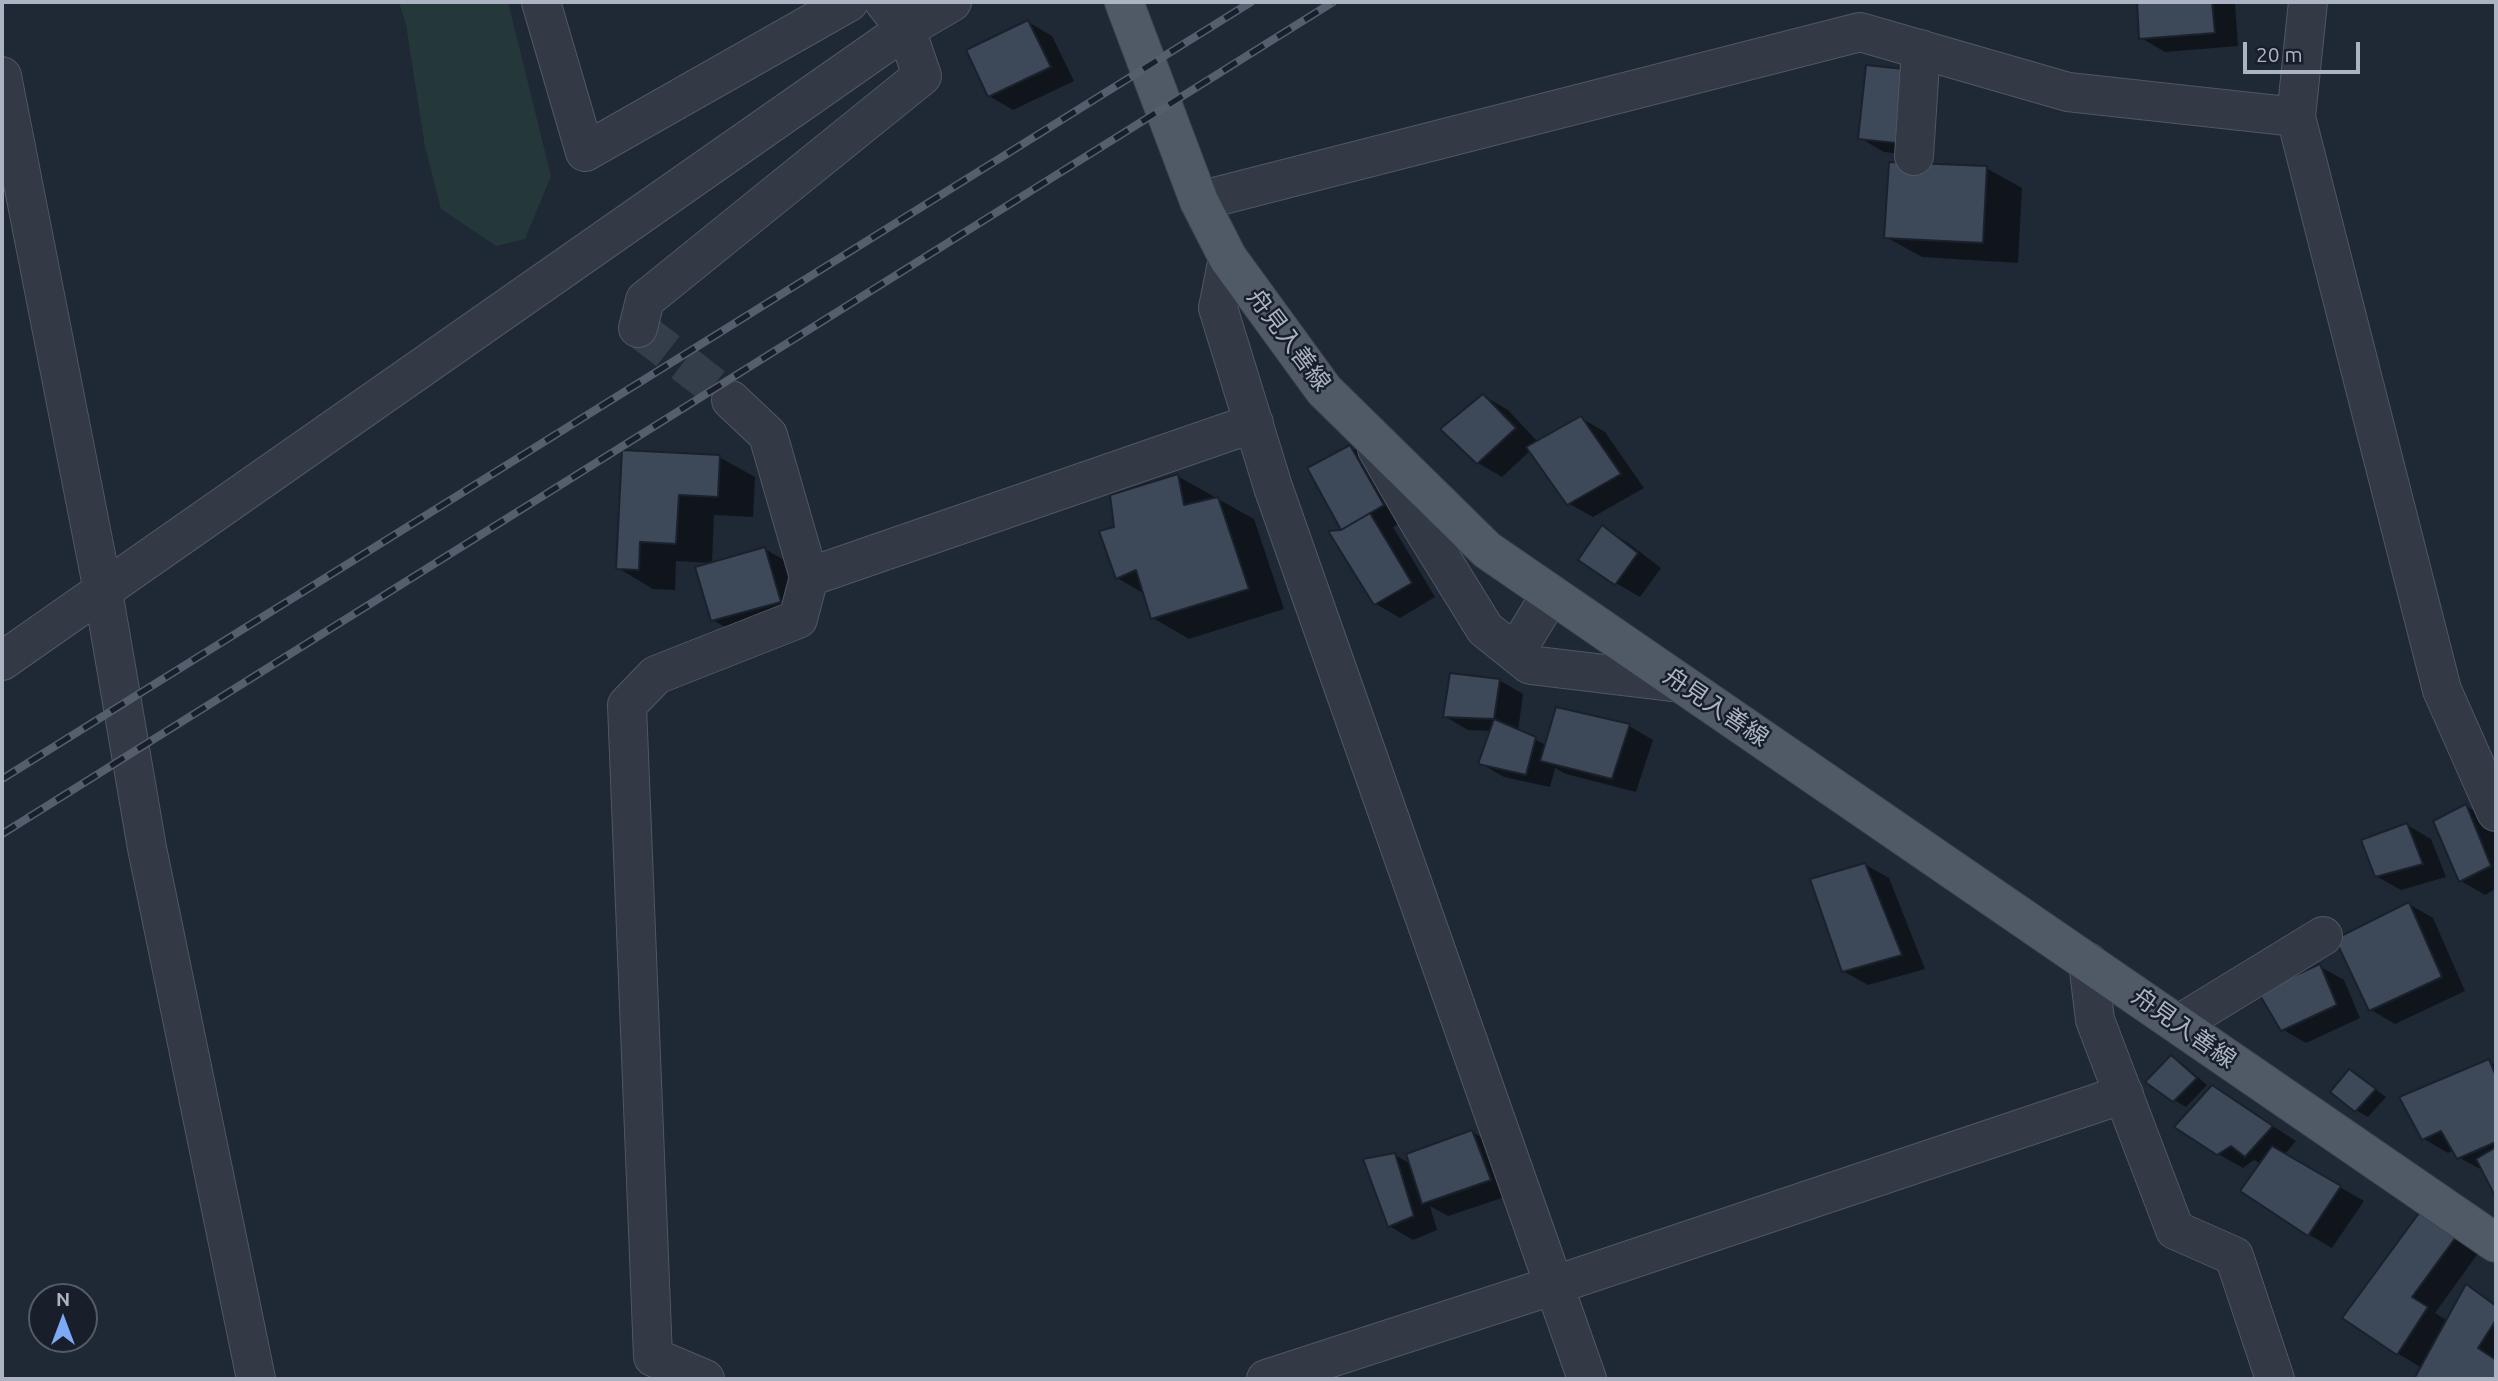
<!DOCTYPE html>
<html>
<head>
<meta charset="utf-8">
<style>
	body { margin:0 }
	#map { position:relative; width:2498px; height:1381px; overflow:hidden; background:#1f2835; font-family:Ubuntu,sans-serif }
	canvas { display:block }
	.frame { position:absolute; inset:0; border:4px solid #acb4c3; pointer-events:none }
	.north { position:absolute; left:28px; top:1283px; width:70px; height:70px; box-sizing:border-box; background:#181f2a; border:2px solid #535b67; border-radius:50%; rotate:0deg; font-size:19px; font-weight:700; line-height:28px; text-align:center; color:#acb4c3 }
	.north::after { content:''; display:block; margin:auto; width:24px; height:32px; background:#7ea9f7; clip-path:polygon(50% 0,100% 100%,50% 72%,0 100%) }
	.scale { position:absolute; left:2243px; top:42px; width:117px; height:32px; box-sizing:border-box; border:4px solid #acb4c3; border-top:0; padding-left:9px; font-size:21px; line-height:24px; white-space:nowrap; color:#acb4c3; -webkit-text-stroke:5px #181f2a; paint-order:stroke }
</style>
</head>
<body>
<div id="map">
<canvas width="2498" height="1381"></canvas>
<div class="frame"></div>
<div class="north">N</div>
<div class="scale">20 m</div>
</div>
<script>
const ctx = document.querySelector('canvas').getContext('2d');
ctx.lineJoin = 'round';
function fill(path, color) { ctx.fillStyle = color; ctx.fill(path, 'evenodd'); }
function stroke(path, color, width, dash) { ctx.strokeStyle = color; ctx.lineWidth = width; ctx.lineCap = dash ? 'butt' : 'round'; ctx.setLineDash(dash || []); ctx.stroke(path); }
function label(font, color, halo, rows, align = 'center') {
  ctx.font = font + ' Ubuntu,"Noto Sans JP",sans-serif'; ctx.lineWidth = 5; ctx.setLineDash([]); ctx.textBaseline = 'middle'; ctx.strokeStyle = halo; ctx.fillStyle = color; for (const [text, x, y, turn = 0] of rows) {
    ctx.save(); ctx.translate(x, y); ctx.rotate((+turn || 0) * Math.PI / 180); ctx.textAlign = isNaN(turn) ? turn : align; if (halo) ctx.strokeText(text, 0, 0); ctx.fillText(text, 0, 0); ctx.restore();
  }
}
fill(new Path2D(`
	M399 2H508L551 176 525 239 496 246 441 209 425 147 406 25Z`), '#243739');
fill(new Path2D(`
	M2138 2H2235L2238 46 2165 52 2141 38Z
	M1028 22 1052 36 1074 81 1013 110 989 96Z
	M1868 67 1920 156 1884 152 1860 138Z
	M1986 168 2022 188 2018 263 1922 257 1886 237Z
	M1484 396 1508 410 1538 442 1581 418 1605 432 1644 488 1593 517 1568 503 1530 451 1502 477 1478 463Z
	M1350 447 1374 460 1407 519 1393 527 1435 597 1400 618 1376 604 1344 532Z
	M624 452 719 457 755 477 753 517 714 515 712 563 676 561 675 590 653 589 618 568Z
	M1177 476 1213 496 1214 500 1218 499 1254 519 1284 609 1189 639 1153 618 1145 594 1117 578 1116 528Z
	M1603 528 1627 542 1661 568 1640 597 1616 583Z
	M765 549 789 563 804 615 737 634 713 620Z
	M1499 680 1523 694 1518 731 1546 745 1629 726 1653 740 1636 792 1566 774 1555 768 1550 787 1504 777 1480 763 1492 731 1468 730 1444 716Z
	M2466 806 2490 820 2496 836V889L2485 895 2461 881Z
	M2407 825 2431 839 2446 877 2401 890 2376 876Z
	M1864 864 1889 878 1925 969 1868 985 1843 971Z
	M2409 904 2433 918 2465 991 2395 1024 2371 1010Z
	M2319 966 2344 980 2360 1018 2306 1043 2282 1029Z
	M2172 1057 2183 1064 2207 1085 2186 1107 2174 1100Z
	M2489 1061 2496 1066V1194L2484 1171 2458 1157 2454 1150 2448 1153 2424 1139Z
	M2350 1071 2386 1097 2368 1117 2356 1110Z
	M2213 1087 2296 1141 2284 1155 2364 1201 2332 1248 2308 1234 2261 1164 2254 1160 2243 1168 2218 1154Z
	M1472 1132 1496 1146 1514 1194 1448 1216 1430 1206 1437 1230 1413 1240 1389 1226 1395 1155 1411 1164Z
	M2420 1216 2479 1252 2435 1313 2448 1321 2466 1286 2496 1304V1379H2416L2422 1368 2397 1353Z`), '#0007');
const building = new Path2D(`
	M2137 2H2212L2215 33 2139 39Z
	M1028 20 1051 67 988 97 966 50Z
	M1866 65 1904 69 1896 143 1858 139Z
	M1889 162 1987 166 1983 243 1884 238Z
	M1483 394 1516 428 1477 464 1440 429Z
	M1581 416 1621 474 1567 505 1526 447Z
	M1350 445 1384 505 1341 530 1307 468Z
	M622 450 720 455 718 497 679 495 676 544 640 542 639 570 616 569Z
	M1178 474 1184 505 1218 497 1249 589 1151 619 1136 570 1116 579 1099 531 1114 527 1110 495Z
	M1370 513 1412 583 1374 605 1328 531 1341 530Z
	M1602 525 1638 553 1615 585 1578 560Z
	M765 547 781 602 711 621 695 567Z
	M1450 673 1500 679 1494 719 1443 717Z
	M1556 707 1630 724 1612 779 1540 761Z
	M1494 719 1536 737 1526 775 1478 764Z
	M2466 804 2491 866 2459 882 2433 821Z
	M2407 823 2423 864 2375 877 2361 840Z
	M1865 863 1902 955 1842 972 1810 879Z
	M2409 902 2442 977 2369 1011 2335 939Z
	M2320 964 2337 1005 2281 1031 2258 992Z
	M2171 1055 2197 1078 2173 1102 2145 1082Z
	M2489 1059 2496 1076V1142L2457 1159 2441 1131 2422 1140 2399 1097Z
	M2349 1069 2376 1089 2355 1112 2330 1092Z
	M2212 1085 2273 1126 2245 1157 2231 1146 2217 1155 2174 1127Z
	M1472 1130 1491 1180 1422 1204 1406 1154Z
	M2272 1146 2341 1186 2308 1236 2240 1191Z
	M2496 1147V1196H2495L2476 1159Z
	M1395 1153 1414 1216 1388 1227 1363 1159Z
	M2419 1213 2456 1237 2412 1297 2428 1307 2397 1355 2342 1318Z
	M2466 1284 2496 1306V1320L2478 1348 2496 1360V1379H2414Z`);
fill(building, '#3d4858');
stroke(building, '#1a212c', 2);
stroke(new Path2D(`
	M638 328 731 400`), '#343d4a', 38, [38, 19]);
const minor = new Path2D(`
	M541 2 585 152 849 2
	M2308 2 2296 117 2442 690 2496 812
	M2 76 103 591 147 848 256 1379
	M1914 156 1921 49
	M1199 201 1860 32 2068 92 2296 117
	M1228 258 1218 308 1273 487 1587 1379
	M638 328 645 300 922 76 906 29 884 2
	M1377 449 1422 527 1485 629 1530 665 1680 683
	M809 577 1254 423
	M1515 653 1551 594
	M2 661 906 29 952 2
	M2088 962 2095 1020 2175 1230 2234 1256 2275 1379
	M2179 1024 2323 936
	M705 1379 653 1357 627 705 656 675 798 619 809 577 768 435 731 400
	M1266 1379 1555 1285 2124 1094`);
const major = new Path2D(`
	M1124 2 1199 201 1228 258 1324 390 1487 550 2496 1243`);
stroke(minor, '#505764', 40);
stroke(major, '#3c4350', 40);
stroke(minor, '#333a46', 38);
stroke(major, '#505966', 38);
const rail = new Path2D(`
	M2 779 1251 2
	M2 834 1333 2`);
stroke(rail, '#545e6d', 8);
stroke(rail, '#181f2a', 5, [16]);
label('24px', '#acb4c3', '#181f2a', [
	["舟見入善線",1289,340,53],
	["舟見入善線",1716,707,34],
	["舟見入善線",2184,1028,35]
]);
</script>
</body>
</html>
